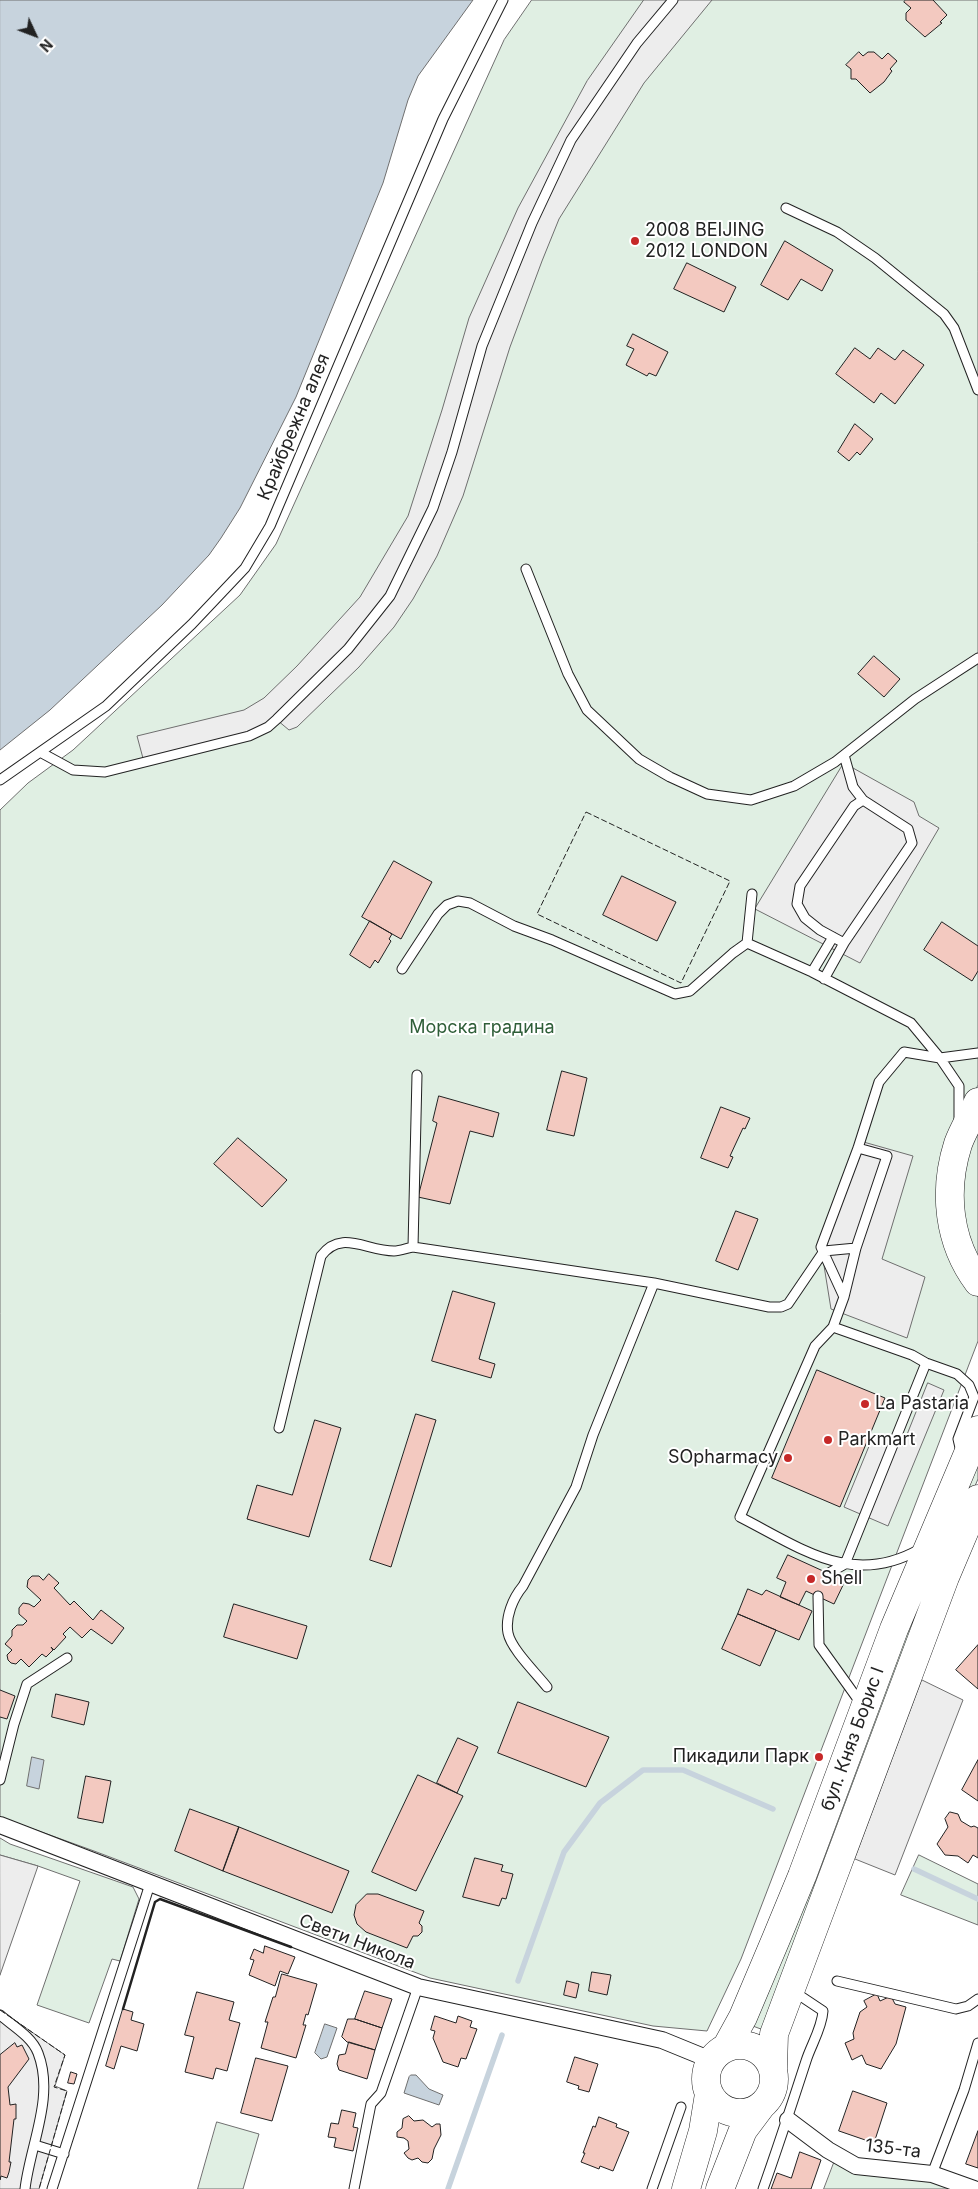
<!DOCTYPE html>
<html>
<head>
<meta charset="utf-8">
<style>
	body { margin:0 }
	#map { position:relative; width:978px; height:2189px; overflow:hidden; background:#fff; font-family:Inter,sans-serif }
	canvas { display:block }
	.north { position:absolute; left:10px; top:10px; width:50px; height:50px; -webkit-text-stroke:4px #fff; paint-order:stroke; rotate:133deg; font-size:14px; font-weight:700; line-height:20px; text-align:center; color:#222 }
	.north::after { content:''; display:block; margin:auto; width:18px; height:22px; background:#222; clip-path:polygon(50% 0,100% 100%,50% 72%,0 100%) }
</style>
</head>
<body>
<div id="map">
<canvas width="978" height="2189"></canvas>
<div class="north">N</div>
</div>
<script>
const ctx = document.querySelector('canvas').getContext('2d');
ctx.lineJoin = 'round';
function fill(path, color) { ctx.fillStyle = color; ctx.fill(path, 'evenodd'); }
function stroke(path, color, width, dash) { ctx.strokeStyle = color; ctx.lineWidth = width; ctx.lineCap = dash ? 'butt' : 'round'; ctx.setLineDash(dash || []); ctx.stroke(path); }
function label(font, color, halo, rows, align = 'center') {
  ctx.font = font + ' Inter,sans-serif'; ctx.lineWidth = 4; ctx.setLineDash([]); ctx.textBaseline = 'middle'; ctx.strokeStyle = halo; ctx.fillStyle = color; for (const [text, x, y, turn = 0] of rows) {
    ctx.save(); ctx.translate(x, y); ctx.rotate((+turn || 0) * Math.PI / 180); ctx.textAlign = isNaN(turn) ? turn : align; if (halo) ctx.strokeText(text, 0, 0); ctx.fillText(text, 0, 0); ctx.restore();
  }
}
const green = new Path2D(`
	M532 0H978V1085L949 1143 971 1287 978 1297V1341L741 1959 707 2031 653 2026 430 1978 94 1851 0 1817V810L28 783 73 750 240 595 276 544 504 40Z
	M978 1120V1266L959 1206 961 1181Z
	M978 1455V1479L933 1582 769 2032 750 2025Z
	M0 1838 10 1844 133 1887 139 1899 120 1961 112 1959 89 2023 37 2005 80 1881 38 1866 0 1855Z
	M919 1855 978 1884V1925L901 1895Z
	M217 2122 259 2134 243 2189H198Z
	M837 2155 974 2189H824Z`);
fill(green, '#e0efe3');
stroke(green, '#6f6f6f', 1);
const parking = new Path2D(`
	M644 0H712L644 83 559 219 542 261 510 347 463 496 437 556 413 599 394 627 359 667 297 727 289 730 277 720 268 727 144 762 137 736 244 710 264 698 297 666 360 597 408 516 442 410 469 318 518 208 587 81Z
	M844 763 914 802 919 816 939 828 860 963 755 909Z
	M860 1141 913 1156 882 1259 925 1277 907 1338 831 1309 821 1247Z
	M928 1383 944 1390 888 1526 844 1507 874 1434 902 1446Z
	M922 1680 963 1700 895 1875 855 1859Z
	M0 1855 38 1866 0 1975Z
	M0 2010 65 2055 55 2086 67 2091 39 2189H0Z`);
fill(parking, '#ededed');
stroke(parking, '#6f6f6f', 1);
const water = new Path2D(`
	M0 0H473L418 76 408 100 383 183 296 397 240 508 221 538 209 555 162 605 50 710 0 750Z
	M32 1757 44 1760 39 1789 27 1786Z
	M325 2024 337 2028 327 2057 321 2059 315 2053Z
	M411 2075H416L429 2089 443 2095 439 2105 404 2093 409 2077Z`);
fill(water, '#c7d3dd');
stroke(water, '#6f6f6f', 1);
stroke(new Path2D(`
	M914 1869 978 1899
	M518 1981 564 1852 600 1803 643 1770H683L773 1809
	M448 2189 502 2035`), '#c7d3dd', 5.5);
const building = new Path2D(`
	M906 0H933L947 15 940 22 942 23 925 37 906 20V13L911 8 904 2Z
	M859 52 863 56 868 52H874L882 59 888 53 897 61 890 69 892 71 884 82 870 93 856 79H851V69L846 65Z
	M785 241 833 270 822 291 801 279 788 300 761 285Z
	M687 263 736 287 724 312 674 289Z
	M633 334 668 352 656 376 649 373 647 376 626 365 634 349 627 346Z
	M855 348 870 359 878 348 895 360 903 350 924 365 895 404 881 393 874 403 836 374Z
	M855 424 873 439 860 455 857 452 849 461 838 452Z
	M874 656 900 679 884 697 858 674Z
	M394 861 432 882 401 939 362 917Z
	M622 876 676 902 657 941 603 915Z
	M370 921 392 934 389 939 391 941 378 963 375 960 370 968 350 955Z
	M942 922 978 946V971L972 981 924 950Z
	M562 1071 587 1078 574 1136 547 1130Z
	M439 1096 499 1113 493 1137 470 1131 450 1204 418 1197 437 1123 433 1121Z
	M721 1107 750 1118 745 1129 743 1128 730 1156 733 1157 728 1168 701 1158Z
	M238 1138 287 1180 262 1207 214 1164Z
	M736 1211 758 1219 738 1270 716 1261Z
	M453 1291 495 1303 479 1359 495 1364 491 1378 432 1361Z
	M817 1370 885 1398 840 1507 772 1478Z
	M416 1414 436 1420 391 1567 370 1560Z
	M315 1420 341 1428 309 1537 247 1519 257 1485 292 1495Z
	M788 1555 845 1581 834 1604 806 1591 799 1605 780 1597 786 1582 777 1578Z
	M49 1574 59 1583 54 1588 70 1605 74 1601 93 1620 101 1610 124 1628 112 1644 91 1629 82 1638 70 1627 63 1634 66 1637 54 1650 51 1647 53 1650 46 1657 42 1654 29 1667 21 1659 16 1664 11 1663 8 1660 7 1655 12 1650 5 1644 12 1636V1630L17 1625H23L27 1621 19 1614V1608L23 1603 29 1604 34 1607 41 1600 27 1587 28 1580 32 1576H39L43 1580Z
	M748 1589 762 1595 766 1590 812 1611 799 1640 738 1614Z
	M234 1604 307 1626 297 1659 224 1637Z
	M738 1614 776 1630 760 1666 722 1649Z
	M978 1645V1689L956 1670Z
	M0 1690 15 1696 7 1719 0 1717Z
	M56 1694 89 1702 84 1725 52 1717Z
	M518 1702 609 1737 586 1787 498 1753Z
	M458 1738 478 1747 457 1793 437 1783Z
	M978 1760V1801L962 1790Z
	M418 1775 463 1796 416 1891 372 1872Z
	M86 1776 111 1781 103 1823 78 1818Z
	M190 1809 239 1827 223 1871 175 1851Z
	M950 1812 958 1814 961 1821 971 1827 974 1826 978 1828V1858L973 1855 968 1863 958 1856 945 1855 937 1844 948 1827 945 1819Z
	M239 1827 349 1871 332 1913 223 1871Z
	M475 1858 503 1865 501 1871 513 1874 506 1899 502 1898 499 1906 463 1897Z
	M367 1894H378L424 1911 419 1923 422 1926V1932L418 1936H413L407 1948 366 1932 357 1924 354 1915 356 1905Z
	M265 1946 295 1957 288 1974 280 1971 275 1986 249 1975 254 1960 250 1959 254 1949 263 1953Z
	M592 1972 611 1975 607 1995 589 1991Z
	M282 1974 317 1984 308 2015 306 2014 303 2025H306L296 2058 261 2048 268 2022H265L273 1997H275Z
	M567 1981 579 1984 576 1998 564 1995Z
	M365 1991 392 1999 382 2028 355 2019Z
	M197 1992 234 2002 229 2020 240 2023 227 2071 216 2068 213 2079 185 2072 194 2037 185 2035Z
	M877 1994 880 2001 891 1996 895 2004 906 2007 896 2044 881 2069 866 2064 862 2055 852 2060 845 2043 854 2039 853 2033 860 2012 867 2007 864 2001Z
	M123 2009 133 2012 131 2020 144 2024 137 2051 121 2046 114 2069 106 2066Z
	M435 2016 456 2023 458 2016 472 2021 470 2027 477 2029 466 2059 461 2058 458 2067 443 2062 433 2038 435 2031 431 2030Z
	M348 2019H355L382 2028 375 2050 347 2042 342 2037Z
	M349 2042 375 2050 367 2079 339 2070 337 2064 339 2055 345 2054Z
	M15 2043 17 2047 22 2045 29 2059 8 2087 10 2105 16 2104V2119H14L9 2162H11L9 2172 7 2178 1 2176 0 2180V2055Z
	M575 2057 598 2064 589 2092 578 2089 579 2086 567 2082Z
	M256 2058 288 2066 272 2121 241 2113Z
	M71 2072 77 2074 74 2084 68 2083Z
	M853 2091 887 2103 874 2143 839 2131Z
	M342 2110 356 2113 353 2127 358 2128 353 2151 334 2147 336 2138 328 2137 331 2123 338 2124Z
	M409 2116 414 2121 423 2120 432 2127 436 2124H440L441 2135 434 2149 432 2159 428 2163 422 2162 418 2158 412 2160 408 2158 404 2153 409 2149 408 2141 404 2138 397 2137V2132L402 2128 403 2119Z
	M599 2117 617 2124 616 2127 629 2132 613 2171 600 2166 599 2169 581 2162 585 2153H583L593 2126 595 2127Z
	M978 2131V2168L966 2164Z
	M800 2152 821 2160 811 2189H771L777 2173 791 2178Z`);
fill(building, '#f3c9c0');
stroke(building, '#222', 1);
const lane = new Path2D(`
	M786 208 837 232 875 258 944 314 954 328 978 390
	M526 569 568 674 587 710 639 759 670 777 707 794 751 800 794 786 835 762 915 699 978 658
	M40 752 73 770 105 772 249 736 268 727 277 719 348 649 390 596 433 508 452 452 482 346 532 223 571 140 637 43 673 0
	M0 780 106 706 192 624 245 568 270 526 443 119 503 0
	M752 894 747 943 812 972 911 1023 940 1058 959 1086V1122
	M844 943 820 930 805 918 797 904 800 886 854 806 863 800
	M402 969 438 914 447 905 458 901 470 903 514 926 552 940 675 994 690 991 733 953 747 943
	M812 972 833 937
	M824 979 844 943 912 843 908 829 863 800 853 787 844 755
	M413 1247 417 1075
	M844 1297 856 1248 887 1156 858 1148
	M833 1327 912 1355 926 1363 957 1374 969 1385 974 1397 958 1439 961 1452
	M279 1428 321 1256C341 1229 366 1251 394 1251 400 1251 407 1248 413 1247L654 1283 769 1307H781L788 1304 824 1251 856 1248
	M920 1549C852 1588 801 1548 740 1517L815 1346 833 1327 844 1297 821 1247 858 1148 879 1082 904 1052 940 1058 978 1053
	M829 1573 845 1564 926 1363
	M818 1596 819 1645 862 1705
	M547 1687C537 1674 511 1649 508 1633 505 1617 513 1598 523 1586L576 1487 593 1435 654 1283
	M0 1780 14 1724 27 1684 67 1658
	M837 1981 956 2009 968 2006 978 1999
	M0 2015C13 2026 32 2037 38 2053 55 2097 30 2145 25 2189
	M35 2145 64 2154
	M932 2174 964 2090 978 2043
	M52 2189 150 1884
	M354 2189 371 2104 381 2093 418 1987
	M652 2189 681 2107
	M763 2189C778 2147 792 2104 806 2061 811 2045 822 2028 823 2011L793 1991`);
const street = new Path2D(`
	M0 1825 418 1987 662 2040 711 2060
	M788 2120 828 2150 856 2166 932 2174 974 2189`);
const highway = new Path2D(`
	M978 1102C972 1116 963 1130 958 1144 943 1191 948 1242 978 1282
	M706 2079a34 34 0 1 1 68 0a34 34 0 1 1-68 0Z
	M726 2048 743 2017 776 1939 802 1876 894 1629 978 1430
	M773 2068 774 2034 945 1577 978 1499
	M686 2189 703 2131 709 2094
	M720 2189 743 2130 761 2106`);
stroke(lane, '#222', 11);
stroke(street, '#222', 18);
stroke(highway, '#222', 29);
stroke(lane, '#fff', 9);
stroke(street, '#fff', 16);
stroke(highway, '#fff', 28);
stroke(new Path2D(`
	M586 812 730 881 681 983 537 914Z
	M0 2010 65 2055 54 2087 67 2091 39 2189`), '#222', 1, [6, 2.5]);
stroke(new Path2D(`
	M123 2009 155 1902 160 1899 291 1947`), '#222', 2.5);
for (const [x, y, r, color] of [
	[635,241,5,"#c62828"],
	[865,1404,5,"#c62828"],
	[828,1440,5,"#c62828"],
	[788,1458,5,"#c62828"],
	[811,1579,5,"#c62828"],
	[819,1757,5,"#c62828"]
]) { const dot = new Path2D(); dot.arc(x, y, r, 0, 2 * Math.PI); ctx.fillStyle = color; ctx.fill(dot); stroke(dot, '#fff', 2); }
label('18px', '#222', '#fff', [
	["2008 BEIJING",645,231],
	["2012 LONDON",645,252],
	["La Pastaria",875,1404],
	["Parkmart",838,1440],
	["SOpharmacy",778,1458,"right"],
	["Shell",821,1579],
	["Пикадили Парк",809,1757,"right"]
], 'left');
label('18px', '#222', '#fff', [
	["Крайбрежна алея",294,427,-67],
	["бул. Княз Борис I",853,1739,-70],
	["Свети Никола",357,1942,21],
	["135-та",893,2149,7]
]);
label('18px', '#2f5e38', '#fff', [
	["Морска градина",482,1028]
]);
</script>
</body>
</html>
